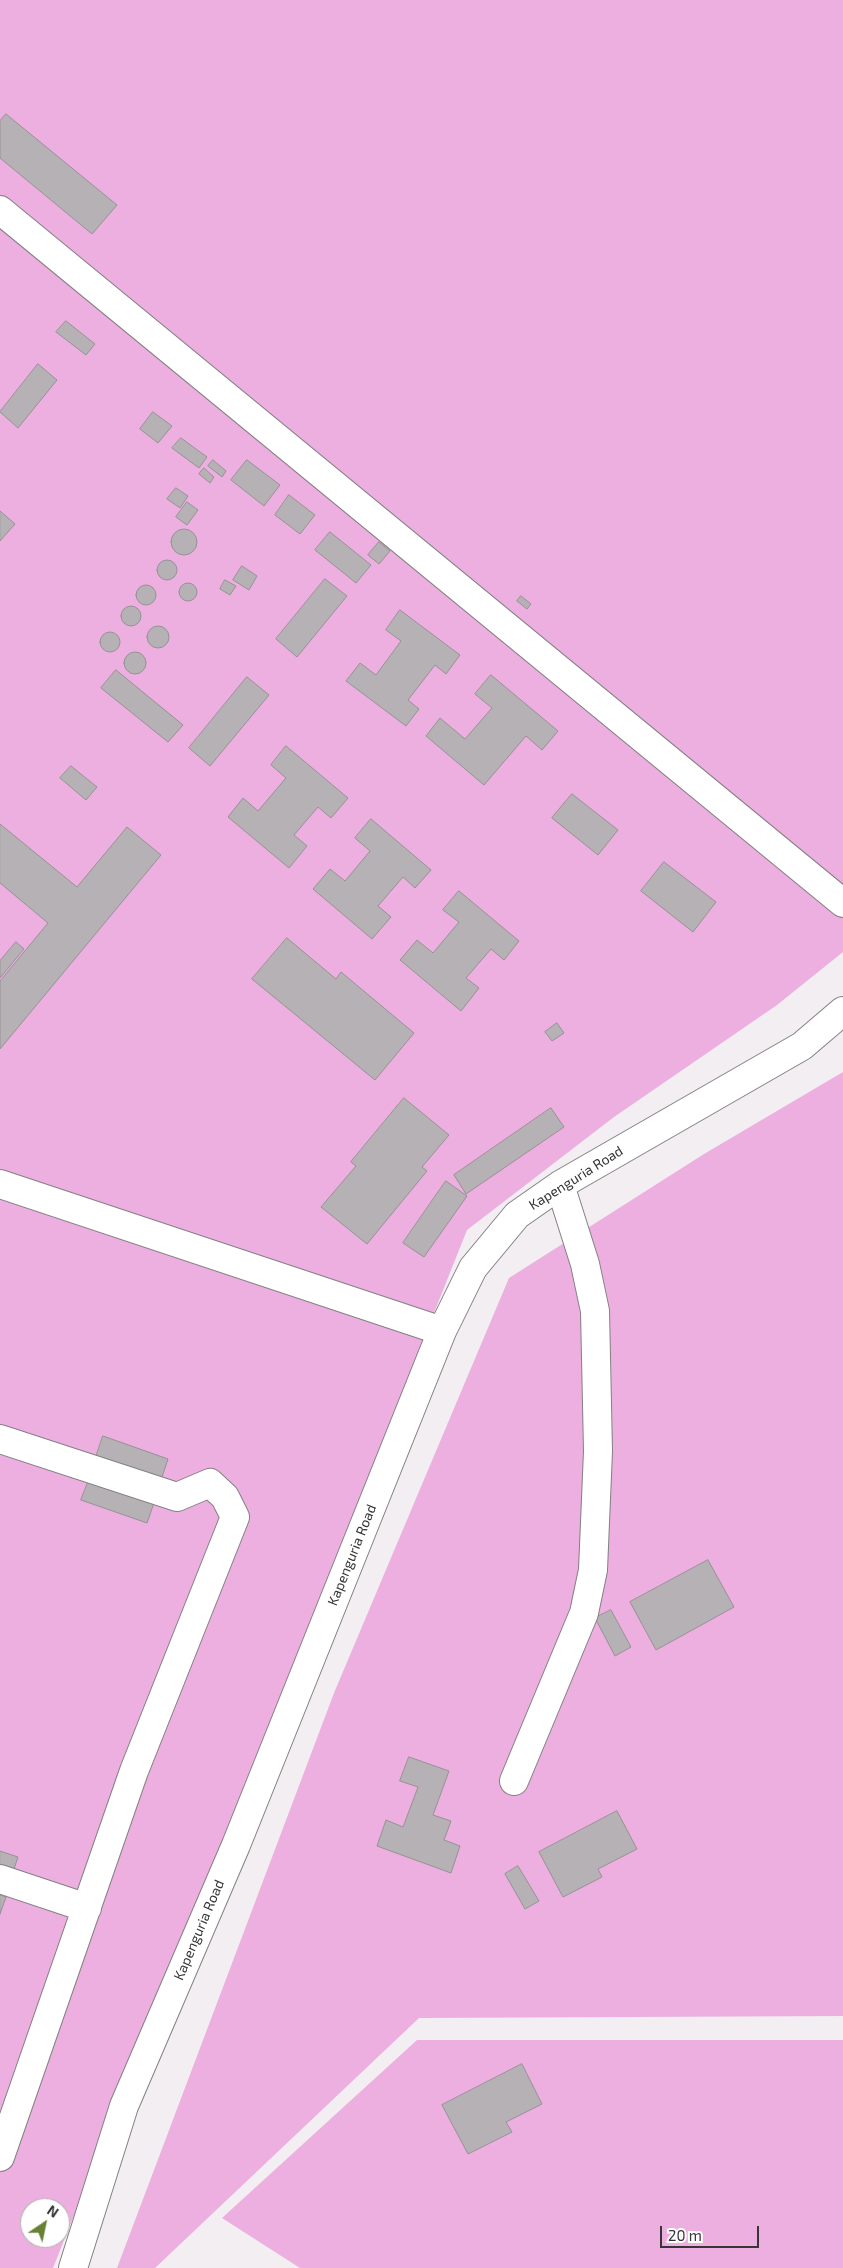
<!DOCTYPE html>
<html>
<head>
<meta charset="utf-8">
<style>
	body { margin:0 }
	#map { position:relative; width:843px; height:2268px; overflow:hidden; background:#f2eef1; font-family:"Exo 2",sans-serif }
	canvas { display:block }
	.north { position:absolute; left:20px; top:2198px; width:50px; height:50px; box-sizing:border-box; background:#fff; border:1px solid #afaeaf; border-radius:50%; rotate:34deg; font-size:14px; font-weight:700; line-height:20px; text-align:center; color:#373536 }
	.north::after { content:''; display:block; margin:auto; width:18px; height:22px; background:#688134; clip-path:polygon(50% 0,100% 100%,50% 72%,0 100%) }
	.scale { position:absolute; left:660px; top:2226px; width:99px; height:22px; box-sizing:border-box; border:2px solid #373536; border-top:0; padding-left:6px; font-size:15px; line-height:18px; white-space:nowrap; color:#373536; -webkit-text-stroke:4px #fff; paint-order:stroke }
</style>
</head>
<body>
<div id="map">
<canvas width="843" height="2268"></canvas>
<div class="north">N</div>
<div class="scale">20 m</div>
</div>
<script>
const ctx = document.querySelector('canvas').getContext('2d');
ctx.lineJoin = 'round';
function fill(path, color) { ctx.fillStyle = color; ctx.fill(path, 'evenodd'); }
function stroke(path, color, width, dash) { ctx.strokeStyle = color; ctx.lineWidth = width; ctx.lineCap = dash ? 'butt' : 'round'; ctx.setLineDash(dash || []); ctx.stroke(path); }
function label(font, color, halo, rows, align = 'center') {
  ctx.font = font + ' "Exo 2",sans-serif'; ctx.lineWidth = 4.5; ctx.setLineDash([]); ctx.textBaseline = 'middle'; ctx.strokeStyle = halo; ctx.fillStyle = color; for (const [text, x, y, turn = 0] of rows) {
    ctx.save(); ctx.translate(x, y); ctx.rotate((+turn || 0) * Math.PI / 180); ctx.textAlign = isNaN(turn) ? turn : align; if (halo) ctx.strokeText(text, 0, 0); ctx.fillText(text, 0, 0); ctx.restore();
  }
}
fill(new Path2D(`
	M0 0H843V952L777 1005 614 1117 467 1230 53 2268H0ZM30 2208H60V2238H30Z
	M843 1072V2016L419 2018 155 2268H117L334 1693 509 1278 704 1154Z
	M417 2040H843V2268H300L222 2218Z`), '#ecafdf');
const building = new Path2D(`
	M6 114 117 205 92 234 0 158V121Z
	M66 321 95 344 86 355 56 332Z
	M38 364 57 380 18 428 0 412Z
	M153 412 172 426 158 443 140 429Z
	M181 438 207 457 199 468 172 448Z
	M213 460 226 471 222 477 208 466Z
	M247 460 280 485 264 506 231 480Z
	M204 468 214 477 210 483 199 474Z
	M176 488 188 496 180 508 167 499Z
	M289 495 315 515 300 534 275 515Z
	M187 502 198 510 187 525 176 517Z
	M0 511 15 524 0 541Z
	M171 542a13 13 0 1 1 26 0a13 13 0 1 1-26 0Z
	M330 532 371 565 356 583 315 550Z
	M379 542 390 551 379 564 368 555Z
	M157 570a10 10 0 1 1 20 0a10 10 0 1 1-20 0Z
	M242 566 257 576 249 590 233 580Z
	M325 579 347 596 297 657 276 639Z
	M225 580 236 586 230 595 220 589Z
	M179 592a9 9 0 1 1 18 0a9 9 0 1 1-18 0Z
	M136 595a10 10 0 1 1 20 0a10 10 0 1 1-20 0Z
	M521 596 531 604 527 609 517 601Z
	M121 616a10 10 0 1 1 20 0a10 10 0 1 1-20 0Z
	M400 610 460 655 446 674 435 665 408 700 419 709 406 726 346 681 360 663 376 675 401 641 386 630Z
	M147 637a11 11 0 1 1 22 0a11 11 0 1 1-22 0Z
	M100 642a10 10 0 1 1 20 0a10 10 0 1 1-20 0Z
	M124 663a11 11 0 1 1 22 0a11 11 0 1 1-22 0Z
	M116 670 183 725 168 742 101 688Z
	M491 675 558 731 542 750 526 736 484 785 426 736 440 718 465 739 492 708 475 694Z
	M247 677 269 695 210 766 189 748Z
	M286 746 348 798 331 818 318 807 294 835 307 846 289 868 228 817 243 798 258 811 286 778 271 765Z
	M71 766 97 787 86 800 60 778Z
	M572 794 618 830 598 855 552 818Z
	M371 819 431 870 415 888 403 877 378 906 391 917 372 939 313 889 330 869 345 881 370 851 355 838Z
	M0 824 77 887 127 827 161 855 0 1049V981L48 923 0 883Z
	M664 862 716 902 693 932 641 891Z
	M459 891 519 941 504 960 491 949 466 978 479 988 461 1011 400 960 417 940 433 953 459 922 443 910Z
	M287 938 336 979 341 972 414 1033 375 1080 252 979Z
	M16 942 24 949 0 978V961Z
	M557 1023 564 1033 552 1041 545 1032Z
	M404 1098 449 1135 422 1167 427 1171 367 1244 321 1207 356 1166 351 1162Z
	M551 1108 564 1127 466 1194 454 1175Z
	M446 1181 467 1196 424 1257 403 1243Z
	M103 1436 168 1459 161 1480 96 1457Z
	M89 1480 154 1503 147 1523 81 1500Z
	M708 1560 734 1607 656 1650 630 1602Z
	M611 1610 631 1647 615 1656 595 1618Z
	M409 1757 449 1771 433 1815 451 1821 444 1840 460 1846 451 1873 377 1846 386 1820 403 1827 418 1787 400 1781Z
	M617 1811 637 1849 598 1869 602 1877 563 1897 539 1852Z
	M0 1851 18 1857 11 1878 0 1874Z
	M518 1866 539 1901 525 1909 505 1874Z
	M0 1895 6 1897 0 1914Z
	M522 2064 542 2104 506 2122 512 2132 468 2154 442 2105Z`);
fill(building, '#b5b1b4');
stroke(building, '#969295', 1);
const minor = new Path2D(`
	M0 210 843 903
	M0 1184 442 1331
	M0 1439 177 1497 210 1483 225 1497 235 1517 134 1771 0 2157
	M514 1781 584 1613 593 1570 598 1451 595 1311 585 1264 560 1185
	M0 1879 87 1908
	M73 2268 124 2106 236 1845 442 1331 473 1268 517 1215 560 1185 802 1046 843 1011`);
stroke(minor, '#848083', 30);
stroke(minor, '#fff', 28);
label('14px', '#373536', '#fff', [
	["Kapenguria Road",576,1178,-32],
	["Kapenguria Road",352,1555,-68],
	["Kapenguria Road",199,1930,-67]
]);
</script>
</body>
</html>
